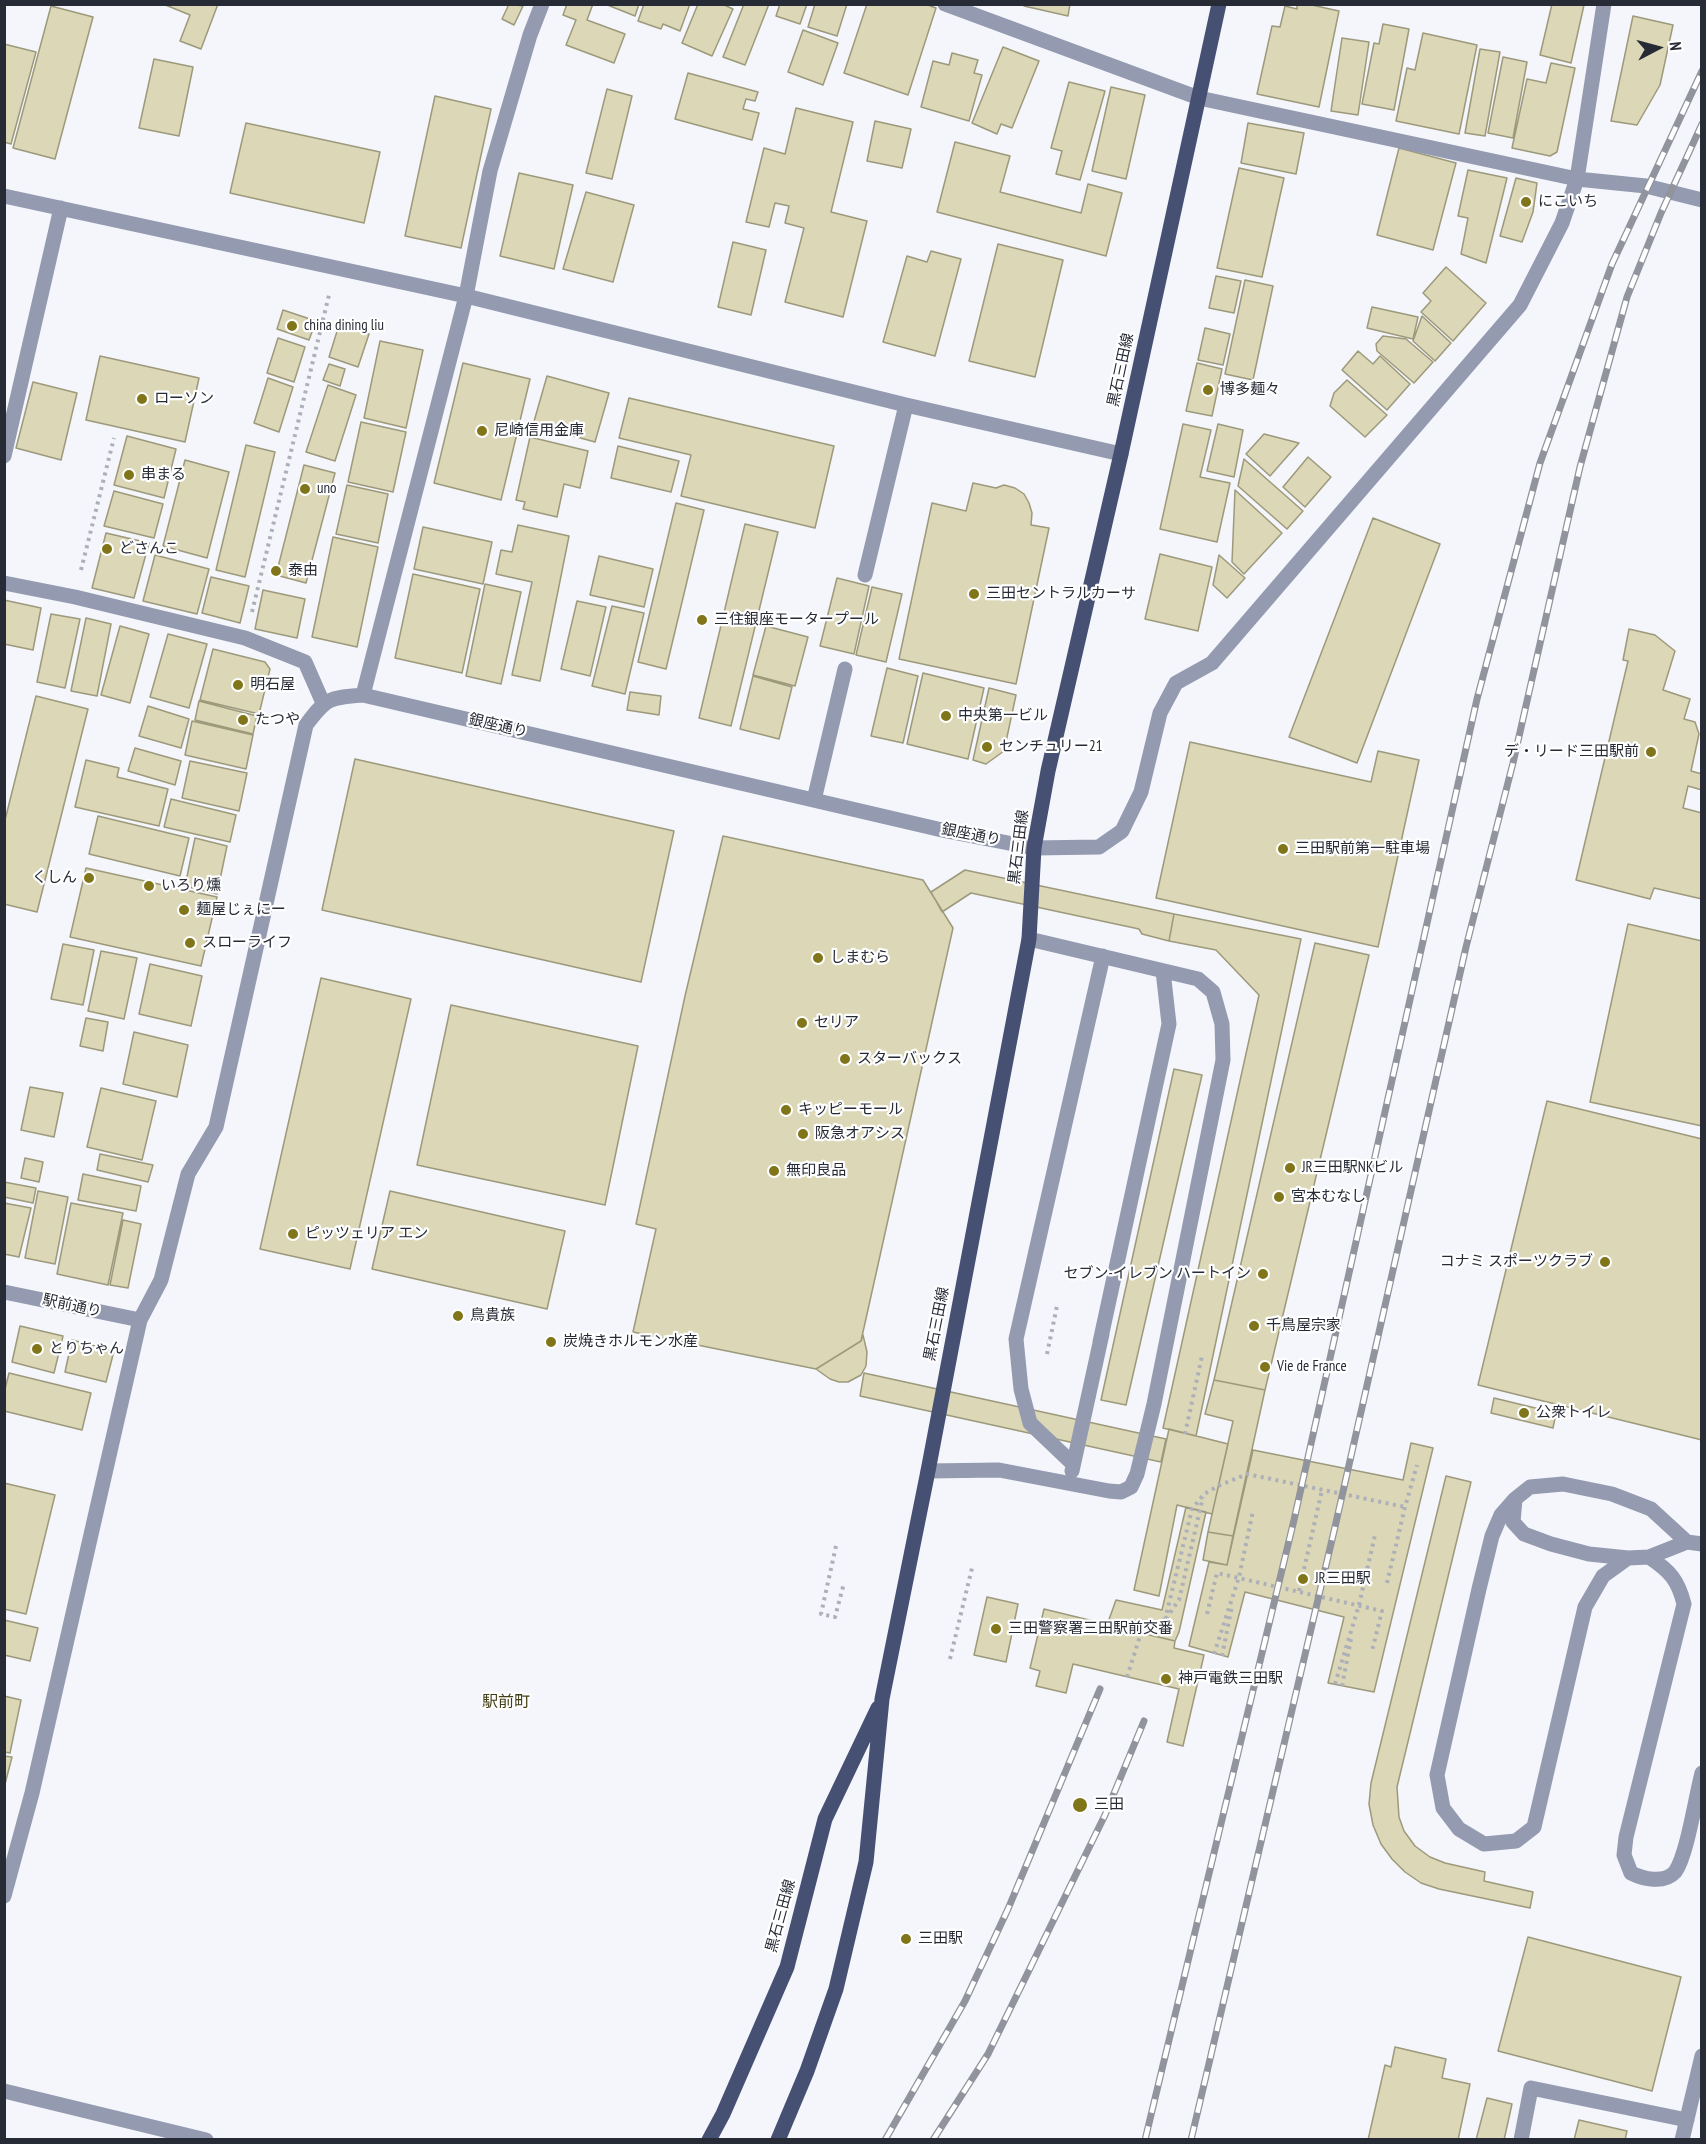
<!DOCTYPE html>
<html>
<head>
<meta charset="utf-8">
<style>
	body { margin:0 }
	#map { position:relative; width:1706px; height:2144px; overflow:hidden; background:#f4f6fc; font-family:"PT Sans Narrow",sans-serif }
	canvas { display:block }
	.frame { position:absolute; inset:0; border:6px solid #272b36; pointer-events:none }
	.north { position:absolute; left:1628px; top:18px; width:60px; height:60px; -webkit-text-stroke:4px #fff; paint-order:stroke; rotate:84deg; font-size:16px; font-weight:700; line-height:24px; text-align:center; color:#272b36 }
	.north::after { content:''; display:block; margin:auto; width:21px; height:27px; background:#272b36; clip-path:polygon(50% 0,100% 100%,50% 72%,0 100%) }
</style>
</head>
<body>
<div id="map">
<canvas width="1706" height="2144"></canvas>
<div class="frame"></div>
<div class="north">N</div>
</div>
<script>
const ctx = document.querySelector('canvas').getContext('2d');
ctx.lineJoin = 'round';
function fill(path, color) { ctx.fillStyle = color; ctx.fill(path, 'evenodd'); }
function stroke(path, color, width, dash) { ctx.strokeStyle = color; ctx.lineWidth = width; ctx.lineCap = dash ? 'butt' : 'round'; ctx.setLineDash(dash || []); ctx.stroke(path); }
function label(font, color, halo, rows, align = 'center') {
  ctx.font = font + ' "PT Sans Narrow","Noto Sans JP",sans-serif'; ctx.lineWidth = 4.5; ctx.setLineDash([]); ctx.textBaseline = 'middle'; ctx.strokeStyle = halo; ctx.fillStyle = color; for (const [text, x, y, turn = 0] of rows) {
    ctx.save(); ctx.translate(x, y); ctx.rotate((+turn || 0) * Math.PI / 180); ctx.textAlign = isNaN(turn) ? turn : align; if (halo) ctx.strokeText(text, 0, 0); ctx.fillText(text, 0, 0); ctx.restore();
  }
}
const building = new Path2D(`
	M163 4H218L201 49 180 41 190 15Z
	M509 4 523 6 514 25 502 19Z
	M567 4H593L587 20 625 34 614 63 566 45 576 20 563 15Z
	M605 4H639L635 16Z
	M644 4H690L680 31 663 24 661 29 638 21Z
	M698 4H722L733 9 712 56 682 43Z
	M744 4H769L745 65 723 57Z
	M780 4H807L800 24 776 16Z
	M815 4H847L837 36 808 27Z
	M867 4H925L936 8 908 95 844 73Z
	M1024 4H1070L1068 16 1024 6Z
	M1297 4H1307L1339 11 1319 107 1257 94 1272 26 1280 27 1285 6 1297 9Z
	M1552 4 1584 5 1571 63 1540 55Z
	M51 6 93 17 55 159 13 148Z
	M1633 16 1673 25 1660 85 1637 125 1611 121Z
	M1383 24 1409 29 1394 110 1362 104 1374 43 1379 44Z
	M803 30 838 43 823 85 788 72Z
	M1423 33 1477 45 1459 134 1396 121 1407 68 1415 70Z
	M1342 38 1369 42 1358 115 1331 111Z
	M4 44 36 52 11 144 4 142Z
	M1003 47 1039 61 1012 128 1001 124 997 134 972 123Z
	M1480 49 1500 52 1485 136 1465 133Z
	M952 53 978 60 974 73 982 75 969 121 921 107 933 61 949 65Z
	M1503 57 1527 62 1513 138 1488 133Z
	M154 59 193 67 179 136 139 128Z
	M1551 63 1575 68 1557 152 1550 156 1512 148 1527 79 1546 83Z
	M688 73 758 92 755 101 746 99 743 109 759 113 752 140 675 119Z
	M1069 82 1105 91 1080 180 1056 174 1062 151 1051 148Z
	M1111 87 1145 95 1126 179 1092 171Z
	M607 89 632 96 612 179 586 173Z
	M435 96 491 109 461 248 405 236Z
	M796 108 853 122 831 212 867 221 843 317 785 302 804 228 785 223 789 206 775 203 769 227 746 222 764 148 785 154Z
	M875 121 911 129 902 168 867 161Z
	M246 123 380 152 364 223 230 193Z
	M1248 123 1304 133 1296 174 1241 163Z
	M955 142 1010 156 1000 192 1081 213 1088 184 1122 193 1106 256 937 212Z
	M1399 148 1456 163 1433 250 1377 235Z
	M1239 168 1284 178 1262 277 1217 268Z
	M1468 170 1507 178 1486 263 1461 254 1468 218 1458 216Z
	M519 173 573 185 554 269 500 256Z
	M1516 178 1537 183 1533 212 1522 242 1500 236Z
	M586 192 634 205 613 282 563 269Z
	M733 242 766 250 751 315 718 307Z
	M998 244 1063 260 1035 377 969 361Z
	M931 251 961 259 935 356 883 342 907 256 927 262Z
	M1446 267 1486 303 1453 341 1421 312 1431 301 1423 293Z
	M1216 276 1241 281 1234 313 1209 308Z
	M1245 280 1273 286 1253 380 1225 374Z
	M1372 307 1418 317 1413 339 1367 328Z
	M283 310 316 321 309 340 277 329Z
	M1422 316 1451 343 1435 361 1413 341Z
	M339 325 369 334 358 367 329 357Z
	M1205 328 1230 334 1223 365 1198 360Z
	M1383 336 1406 339 1433 362 1414 383 1377 351 1376 344Z
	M278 338 305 347 294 382 267 373Z
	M380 341 423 350 406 428 364 418Z
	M1358 351 1373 364 1380 356 1410 384 1387 410 1342 370Z
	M100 356 199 378 185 442 86 420Z
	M463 363 530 379 501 500 434 483Z
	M1197 363 1222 369 1212 416 1186 411Z
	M329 364 345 369 340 386 323 380Z
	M547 376 609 393 595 442 533 425Z
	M268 378 293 387 279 432 254 423Z
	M1347 380 1387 415 1365 437 1330 406 1334 393Z
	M33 382 77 393 61 460 16 448Z
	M328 385 356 395 335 461 306 452Z
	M629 398 834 446 815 528 681 496 691 455 619 438Z
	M361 422 406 432 393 492 348 482Z
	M1183 424 1211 430 1200 477 1230 483 1217 542 1160 529Z
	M1218 424 1243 430 1234 477 1207 471Z
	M1264 434 1299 443 1270 476 1246 454Z
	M127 436 176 449 164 498 114 485Z
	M530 437 588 451 580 488 564 484 557 517 523 509 525 502 516 500Z
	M246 445 275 452 245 577 216 570Z
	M618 446 679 461 671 492 611 478Z
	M1308 457 1331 477 1305 507 1283 487Z
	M1244 459 1303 511 1287 529 1238 486Z
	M185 460 229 472 207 558 163 546Z
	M304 465 335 473 306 583 276 575Z
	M973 483 996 488 1004 485 1015 488 1024 494 1029 503 1032 513 1031 525 1049 528 1016 684 899 659 932 503 966 511Z
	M347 485 388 494 378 543 336 534Z
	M1235 490 1282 533 1244 574 1232 562Z
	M114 491 163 504 154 538 104 526Z
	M676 503 704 510 666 669 638 662Z
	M1373 518 1440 544 1357 763 1289 737Z
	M745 524 778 532 731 726 699 718Z
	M518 525 569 536 540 681 512 675 532 582 496 574 501 550 512 552Z
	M423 527 492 542 483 584 414 569Z
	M106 533 149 543 134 598 92 588Z
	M333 537 378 547 357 647 312 637Z
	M1160 554 1212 567 1198 631 1145 619Z
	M155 555 209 569 197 614 143 601Z
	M1219 555 1245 578 1227 598 1213 585Z
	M599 556 653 569 644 607 590 595Z
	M413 574 480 589 462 673 395 658Z
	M211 577 249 586 240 623 202 613Z
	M837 578 869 586 854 654 820 646Z
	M485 584 521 592 501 684 466 676Z
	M872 587 902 594 886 662 856 655Z
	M263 590 305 599 297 638 255 629Z
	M4 600 41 608 33 650 4 644Z
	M577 601 606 607 590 676 561 669Z
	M612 606 644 613 625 694 592 686Z
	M51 614 80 619 65 688 37 682Z
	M86 618 111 624 97 696 71 691Z
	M120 626 149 634 130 703 101 695Z
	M766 626 808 637 795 686 753 675Z
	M1629 629 1655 635 1675 651 1663 690 1690 699 1684 719 1695 722 1699 734 1691 771 1702 774V790L1688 786 1683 808 1702 813V899L1654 888 1650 899 1576 880 1628 661 1623 660Z
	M168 634 207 644 189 708 150 697Z
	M213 649 265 662 270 669 259 714 200 700Z
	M887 668 918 676 903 743 871 736Z
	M923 673 984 688 968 759 907 744Z
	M753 676 792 687 779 739 740 729Z
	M989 688 1016 695 1004 751 986 764 973 760Z
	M630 692 661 696 659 715 627 710Z
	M36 696 88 709 37 912 4 904V824Z
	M199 701 257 716 253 734 195 720Z
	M148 706 189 719 181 748 139 736Z
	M192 721 253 735 246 769 185 755Z
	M1190 742 1371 782 1378 751 1419 760 1378 947 1156 898Z
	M135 748 181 761 175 785 128 771Z
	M355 759 674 831 641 982 322 910Z
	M86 760 119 768 117 777 168 789 159 826 75 807Z
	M190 761 247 773 239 811 182 798Z
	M171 799 236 815 230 842 164 827Z
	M98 816 189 838 180 876 89 854Z
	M723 836 923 880 953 928 861 1341 816 1369 633 1332 656 1229 636 1224 685 996Z
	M195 838 227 846 217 894 185 886Z
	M86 868 217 897 201 966 70 937Z
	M965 870 1174 914 1169 941 1142 934 1139 929 971 893 942 912 931 892Z
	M1174 914 1301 939 1196 1436 1163 1428 1259 995 1216 950 1169 941Z
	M1628 924 1702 941V1126L1590 1102Z
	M1315 943 1369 955 1265 1390 1214 1380Z
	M63 944 94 950 83 1005 51 999Z
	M101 951 137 958 124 1019 88 1011Z
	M150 964 202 976 191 1026 139 1014Z
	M321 978 411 999 350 1269 260 1249Z
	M451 1005 638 1046 605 1205 417 1165Z
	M86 1018 108 1022 103 1051 80 1046Z
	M134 1032 188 1045 177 1097 123 1084Z
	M1174 1069 1202 1075 1126 1405 1101 1400Z
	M30 1087 63 1093 54 1137 21 1130Z
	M101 1088 156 1101 142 1160 87 1147Z
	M1547 1101 1702 1139V1440L1478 1385Z
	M100 1154 153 1165 148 1182 97 1170Z
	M25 1158 43 1162 39 1182 21 1178Z
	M83 1174 141 1186 136 1211 78 1200Z
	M4 1182 36 1188 33 1203 4 1197Z
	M38 1191 68 1197 55 1264 25 1258Z
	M390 1191 565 1231 547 1309 372 1269Z
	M4 1203 31 1208 19 1257 4 1254Z
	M71 1203 123 1213 108 1285 57 1274Z
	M123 1220 141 1224 128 1288 110 1285Z
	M20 1326 63 1336 54 1373 12 1362Z
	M863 1335 867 1352 866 1366 861 1375 848 1382H839L830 1379 816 1369 861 1341Z
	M72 1340 114 1351 106 1382 65 1372Z
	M9 1373 91 1393 82 1430 4 1411V1393Z
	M864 1373 1166 1439 1161 1462 860 1396Z
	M1214 1380 1265 1390 1233 1536 1208 1532 1233 1421 1205 1414Z
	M1494 1398 1556 1413 1553 1428 1491 1413Z
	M1169 1429 1228 1444 1212 1514 1177 1505 1159 1596 1134 1590Z
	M1411 1443 1433 1448 1374 1692 1328 1683 1344 1617 1245 1592 1228 1657 1189 1646 1209 1562 1227 1565 1253 1450 1403 1480Z
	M1446 1476 1471 1482 1397 1787 1399 1817 1404 1831 1415 1846 1430 1857 1445 1863 1485 1872 1484 1881 1533 1892 1530 1908 1439 1889 1421 1883 1405 1872 1392 1859 1381 1844 1373 1825 1369 1804 1371 1783Z
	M4 1483 55 1495 26 1614 4 1609Z
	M1186 1507 1206 1512 1179 1632 1175 1641 1107 1625 1116 1600 1162 1610Z
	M1208 1532 1233 1536 1227 1565 1203 1560Z
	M987 1597 1018 1604 1006 1662 974 1655Z
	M1044 1609 1175 1641 1174 1648 1204 1655 1183 1746 1167 1742 1179 1689 1073 1664 1066 1693 1036 1686 1040 1671 1030 1668Z
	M4 1620 38 1628 30 1661 4 1655Z
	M4 1696 21 1700 10 1753 4 1752Z
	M4 1756 12 1757 4 1788Z
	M1528 1937 1681 1977 1652 2091 1498 2051Z
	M1395 2047 1446 2059 1442 2078 1470 2084 1458 2140H1368L1385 2065 1391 2067Z
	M1487 2098 1512 2104 1504 2140H1476Z
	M1579 2120 1627 2131 1625 2140H1574Z`);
fill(building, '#dbd7b7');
stroke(building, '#9d997b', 1.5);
stroke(new Path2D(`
	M81 570 114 438
	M252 612 329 295
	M1047 1354 1057 1306
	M1185 1434 1202 1356
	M836 1546 821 1614 835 1617 844 1583
	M1387 1583 1405 1507 1417 1465
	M1299 1591 1322 1490
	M1207 1614 1217 1573 1382 1611 1372 1651
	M1165 1620 1192 1509 1204 1494 1218 1486 1247 1474 1405 1507
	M1214 1654 1239 1577 1253 1511
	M1222 1656 1232 1606
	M950 1659 972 1568
	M1127 1677 1141 1633 1165 1620 1179 1600 1203 1497
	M1335 1684 1359 1605 1375 1535
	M1342 1686 1351 1639`), '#adb0b8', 4, [3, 4.5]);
stroke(new Path2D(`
	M945 4 1199 98 1577 179 1646 186 1702 200
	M4 196 466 296 906 405 1121 454
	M4 456 61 208
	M865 575 906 405
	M4 583 75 597 245 638 305 662 323 703
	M363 695 466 296 490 171 530 35 542 4
	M814 800 845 669
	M4 1292 140 1320
	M1100 1342 1169 1024 1163 971
	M1073 1464 1030 1423 1021 1389 1016 1339 1103 956
	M928 1471 999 1470 1109 1491 1121 1492 1131 1487 1137 1474 1154 1404 1223 1060 1222 1024 1213 992 1198 979 1029 939
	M1072 1471 1102 1334
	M1515 1499 1513 1522 1524 1534 1551 1544 1589 1554 1628 1558 1649 1557 1687 1542 1702 1544
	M1649 1557C1670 1571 1678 1580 1684 1604L1626 1837 1624 1855 1631 1873C1643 1879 1664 1884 1675 1872 1687 1856 1696 1795 1702 1773
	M1628 1558 1603 1576 1585 1607 1534 1827 1516 1841 1484 1844 1459 1829 1443 1808 1437 1775 1479 1589 1492 1536 1501 1515 1515 1499 1530 1487 1563 1484 1612 1494 1651 1509 1687 1542
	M4 1896 32 1793 140 1320 161 1280 188 1174 216 1127 306 725C327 697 329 698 363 695L942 830 1034 848 1099 847 1122 831 1141 792 1160 713 1176 683 1212 663 1520 305 1562 223 1577 179 1604 4
	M4 2091 206 2140
	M1521 2140 1531 2088 1687 2120
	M1682 2140 1702 2056`), '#949aaf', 15);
stroke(new Path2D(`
	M709 2140 723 2114 787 1967 825 1819 878 1708
	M778 2140 807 2071 836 1989 866 1862 882 1699 928 1471 1029 939 1034 848 1048 771 1121 454 1219 4`), '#465073', 15);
const rail = new Path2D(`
	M885 2140 965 2001 1008 1909 1100 1689
	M933 2140 988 2054 1105 1815 1144 1721
	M1145 2140 1294 1520 1477 699 1540 463 1612 264 1702 71
	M1191 2140 1335 1527 1466 947 1513 763 1580 467 1627 297 1661 213 1702 124`);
stroke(rail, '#91949c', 7);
stroke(rail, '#fff', 4.5, [14]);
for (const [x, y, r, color] of [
	[1526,202,6,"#807519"],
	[292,326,6,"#807519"],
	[1208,390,6,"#807519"],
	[142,399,6,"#807519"],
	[482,431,6,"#807519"],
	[129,475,6,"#807519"],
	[305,489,6,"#807519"],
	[107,549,6,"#807519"],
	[276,571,6,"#807519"],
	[974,594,6,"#807519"],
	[702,620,6,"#807519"],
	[238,685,6,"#807519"],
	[946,716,6,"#807519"],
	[243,720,6,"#807519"],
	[987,747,6,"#807519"],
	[1651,752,6,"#807519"],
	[1283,849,6,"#807519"],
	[89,878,6,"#807519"],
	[149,886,6,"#807519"],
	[184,910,6,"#807519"],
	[190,943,6,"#807519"],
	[818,958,6,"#807519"],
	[802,1023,6,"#807519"],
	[845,1059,6,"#807519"],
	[786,1110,6,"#807519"],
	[803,1134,6,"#807519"],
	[1290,1168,6,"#807519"],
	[774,1171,6,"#807519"],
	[1279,1197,6,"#807519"],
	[293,1234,6,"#807519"],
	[1605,1262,6,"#807519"],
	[1263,1274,6,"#807519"],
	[458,1316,6,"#807519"],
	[1254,1326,6,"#807519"],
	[551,1342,6,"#807519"],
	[37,1349,6,"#807519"],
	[1265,1367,6,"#807519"],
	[1524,1413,6,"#807519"],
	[1303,1579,6,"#807519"],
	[996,1629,6,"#807519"],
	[1166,1679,6,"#807519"],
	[1080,1805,8,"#807519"],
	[906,1939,6,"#807519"]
]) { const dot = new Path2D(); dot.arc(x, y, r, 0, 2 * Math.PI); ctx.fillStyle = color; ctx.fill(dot); stroke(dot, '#fff', 2); }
label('15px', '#272b36', '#fff', [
	["にこいち",1538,202],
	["china dining liu",304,326],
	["博多麺々",1220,390],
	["ローソン",154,399],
	["尼崎信用金庫",494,431],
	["串まる",141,475],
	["uno",317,489],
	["どさんこ",119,549],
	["泰由",288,571],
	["三田セントラルカーサ",986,594],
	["三住銀座モータープール",714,620],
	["明石屋",250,685],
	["中央第一ビル",958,716],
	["たつや",255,720],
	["センチュリー21",999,747],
	["デ・リード三田駅前",1639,752,"right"],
	["三田駅前第一駐車場",1295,849],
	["くしん",77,878,"right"],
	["いろり燻",161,886],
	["麺屋じぇにー",196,910],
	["スローライフ",202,943],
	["しまむら",830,958],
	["セリア",814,1023],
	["スターバックス",857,1059],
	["キッピーモール",798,1110],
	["阪急オアシス",815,1134],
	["JR三田駅NKビル",1302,1168],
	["無印良品",786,1171],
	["宮本むなし",1291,1197],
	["ピッツェリア エン",305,1234],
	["コナミ スポーツクラブ",1593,1262,"right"],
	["セブン-イレブン ハートイン",1251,1274,"right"],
	["鳥貴族",470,1316],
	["千鳥屋宗家",1266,1326],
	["炭焼きホルモン水産",563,1342],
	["とりちゃん",49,1349],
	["Vie de France",1277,1367],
	["公衆トイレ",1536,1413],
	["JR三田駅",1315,1579],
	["三田警察署三田駅前交番",1008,1629],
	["神戸電鉄三田駅",1178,1679],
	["三田",1094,1805],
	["三田駅",918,1939]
], 'left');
label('15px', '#272b36', '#fff', [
	["黒石三田線",1121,370,-78],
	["銀座通り",498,726,13],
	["銀座通り",971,835,11],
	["黒石三田線",1019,847,-83],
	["駅前通り",72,1306,12],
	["黒石三田線",937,1324,-79],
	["黒石三田線",781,1916,-75]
]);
label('16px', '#433e15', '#fff', [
	["駅前町",506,1702]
]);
</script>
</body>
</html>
